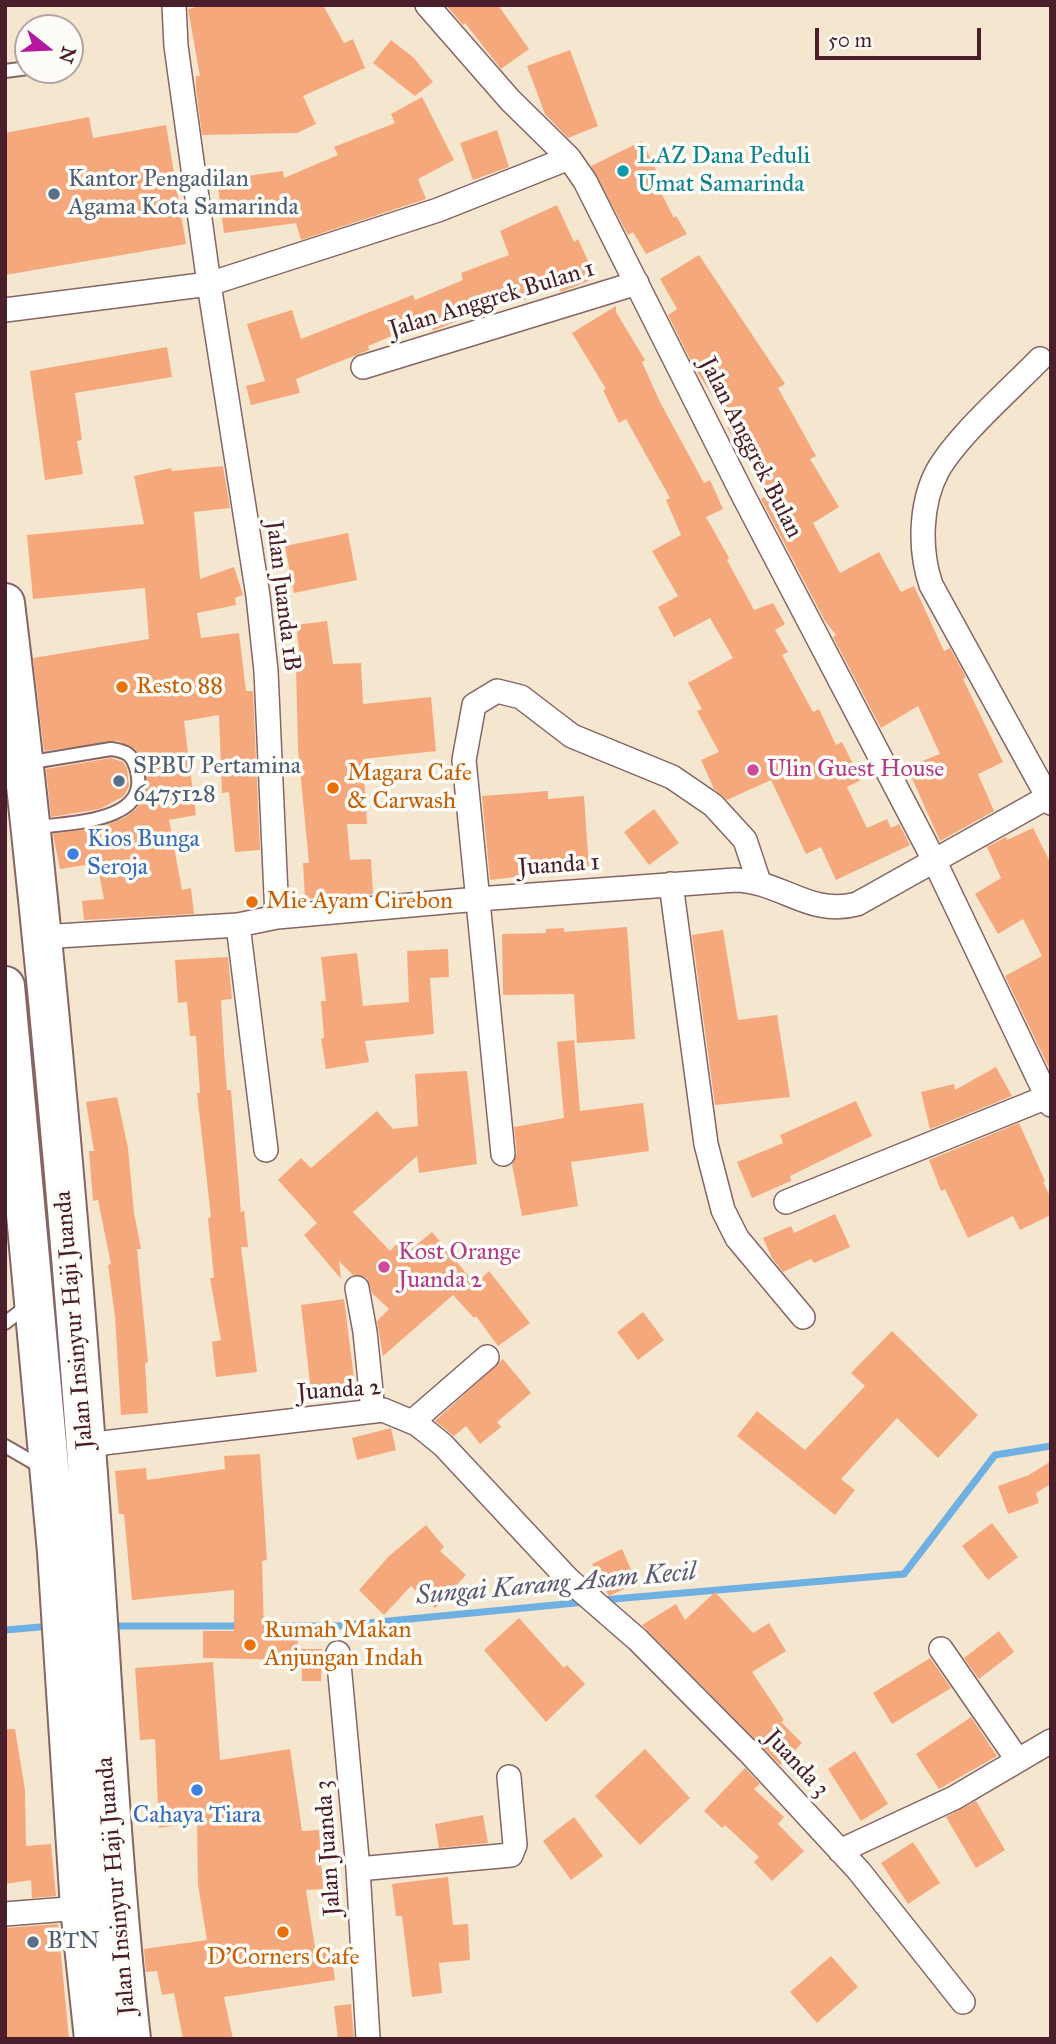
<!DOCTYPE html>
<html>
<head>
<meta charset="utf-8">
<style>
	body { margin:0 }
	#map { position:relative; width:1056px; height:2044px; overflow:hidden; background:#f5e6d0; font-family:"IM FELL Great Primer",serif }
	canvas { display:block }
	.frame { position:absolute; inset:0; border:7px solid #4a1f2b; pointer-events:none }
	.north { position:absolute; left:14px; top:14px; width:70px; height:70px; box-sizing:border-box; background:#fdfcf7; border:2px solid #b5a4a5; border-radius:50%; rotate:108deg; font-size:19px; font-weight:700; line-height:28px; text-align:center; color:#4a1f2b }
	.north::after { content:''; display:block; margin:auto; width:24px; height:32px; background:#b5179e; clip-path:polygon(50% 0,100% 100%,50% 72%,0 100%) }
	.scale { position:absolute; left:815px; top:28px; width:166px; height:32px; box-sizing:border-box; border:4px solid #4a1f2b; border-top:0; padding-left:9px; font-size:21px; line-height:24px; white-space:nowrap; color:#4a1f2b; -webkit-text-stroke:5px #fdfcf7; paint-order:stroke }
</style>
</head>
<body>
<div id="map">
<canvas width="1056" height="2044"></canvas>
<div class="frame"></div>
<div class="north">N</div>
<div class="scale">50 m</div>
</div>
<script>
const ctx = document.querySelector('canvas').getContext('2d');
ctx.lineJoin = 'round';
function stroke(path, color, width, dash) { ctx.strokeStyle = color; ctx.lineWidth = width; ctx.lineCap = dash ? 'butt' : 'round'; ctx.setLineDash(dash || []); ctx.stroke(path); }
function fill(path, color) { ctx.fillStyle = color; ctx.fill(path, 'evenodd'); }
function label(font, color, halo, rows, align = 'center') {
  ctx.font = font + ' "IM FELL Great Primer",serif'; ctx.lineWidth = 7; ctx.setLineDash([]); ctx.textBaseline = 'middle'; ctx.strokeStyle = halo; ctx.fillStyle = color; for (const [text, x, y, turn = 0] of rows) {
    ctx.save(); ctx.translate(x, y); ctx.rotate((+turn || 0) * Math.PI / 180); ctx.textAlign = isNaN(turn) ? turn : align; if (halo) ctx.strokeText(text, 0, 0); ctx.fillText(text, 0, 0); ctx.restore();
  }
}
stroke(new Path2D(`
	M602 1600 904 1574 995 1455 1051 1446
	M110 1626H241
	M257 1626H337L586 1602
	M5 1630 52 1626`), '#6fb0e3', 7);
fill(new Path2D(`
	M205 5H323L344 43 353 39 365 68 303 96 316 124 297 133 202 135 196 88V76H200L188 9Z
	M446 5H498L529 49 501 69 465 23 463 25Z
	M391 40 414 58 433 82 415 96 373 63Z
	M570 50 598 126 568 138 545 114 527 66Z
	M422 97 454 160 418 179 426 199 301 240 296 223 224 233 217 180 283 171 284 178 338 155 334 147 395 123 391 114Z
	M89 117 93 138 166 125 186 244 5 275V133Z
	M497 130 509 167 473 180 460 143Z
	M642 141 658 174 653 177 674 218 676 216 687 234 646 254 633 232 628 235 591 166Z
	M557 205 574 242 578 239 596 278 561 292 557 283 524 300 521 294 433 331 429 320 368 346 369 350 296 379 300 393 251 405 246 386 265 381 247 324 292 310 301 339 413 295 415 300 463 280 461 273 509 255 500 231Z
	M699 255 785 384 778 388 816 456 810 459 839 507 813 523 840 573 879 552 901 592 914 586 944 651 950 648 966 677 963 679 1003 762 978 774 994 811 940 841 907 767 940 754 918 706 881 728 833 637 836 635 825 621 761 499 768 495 727 427 732 425 695 369 668 315 677 309 660 279Z
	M616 306V312L645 360 642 362 660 402 704 483 710 480 723 509 706 517 729 558 727 560 754 610 773 603 785 624 775 630 788 652 782 655 813 712 819 709 836 745 842 742 861 780 847 787 867 828 887 819 891 828 899 824 910 845 836 880 821 847 806 854 771 780 727 800 714 789 701 760 719 752 697 711 702 709 688 683 733 658 710 618 674 637 658 607 678 596 652 551 681 535 666 500 670 498 626 419 619 423 603 390 606 389 572 333Z
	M167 347 172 377 75 393 82 440 77 441 83 474 45 480 30 371Z
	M223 466 230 508 194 512 200 579 234 567 243 595 235 598 236 605 197 613 201 638 239 633 246 691H253L260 850 235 852 229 792 222 793 219 715 184 721 196 815 169 820 182 890 191 888 194 914 84 920 82 901 104 899 97 863 60 869 53 834 105 826 124 818 137 808 145 792V769L135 749 118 741 44 751 33 658 149 639 145 588 33 599 27 535 144 524 134 476 171 468 172 471Z
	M348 533 357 580 294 593 285 546Z
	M327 621 333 664 361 663 363 704 431 697 436 751 363 759 367 824H347L350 860 371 859 373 894 305 899 303 863H309L298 749 296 665H301L296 625Z
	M111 758 123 762 127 768 129 786 124 796 100 809 51 817 46 769Z
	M548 791V799L584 796 589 868 490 880 482 796Z
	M654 809 679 843 649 865 624 832Z
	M1033 828 1051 864V1072L1005 976 1042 956 1023 919 998 934 975 894 1001 878 987 847 1006 837 1007 840Z
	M627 927 635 1039 577 1043 574 994 503 995 502 934 546 933V929L564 928V932Z
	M723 930 738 1020 777 1015 790 1097 715 1105 692 935Z
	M448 949 449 977 430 978 434 1034 365 1041 369 1062 326 1069 321 1039 324 1038 321 1001H326L321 957 357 953 363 1006 409 1002 407 951Z
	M228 957 232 999 221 1000 224 1052 227 1090H231L241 1213 244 1210 248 1247H241L257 1372 216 1377 212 1342 221 1340 210 1278H214L208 1218 211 1217 197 1093H200L196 1036H190L187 1002 178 1003 175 960Z
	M574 1040 580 1111 643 1103 649 1151 571 1162 578 1206 522 1216 512 1164 517 1153 514 1127 564 1118 557 1042Z
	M996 1067 1012 1096 930 1129 921 1092 954 1084 955 1090Z
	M467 1071 477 1164 419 1173 417 1156 353 1212 390 1251 398 1243 408 1252 432 1232 475 1284 489 1271 530 1323 498 1346 476 1316 474 1318 453 1295 383 1356 377 1321 389 1309 372 1293 367 1278 353 1275 339 1261 341 1279 304 1235 317 1223 278 1180 301 1158 311 1168 377 1111 393 1129 418 1126 415 1074Z
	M117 1097 128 1148 134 1213 141 1249H137L148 1362 145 1363 148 1413 121 1415 115 1316 108 1265 111 1264 98 1200 93 1201 89 1151H94L86 1102Z
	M856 1101 872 1136 790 1176 791 1181 752 1198 737 1162 783 1143 780 1135Z
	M1019 1123 1045 1181 1043 1182 1051 1198V1215L1020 1230 1013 1216 968 1238 945 1189 941 1191 929 1160Z
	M835 1214 850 1247 814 1263 811 1259 783 1272 772 1258 763 1238 791 1226 794 1233Z
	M344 1299 356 1394 312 1400 301 1305Z
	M643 1312 664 1340 638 1360 617 1332Z
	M892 1331 978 1415 938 1458 897 1418 841 1479 855 1490 835 1515 737 1436 757 1411 805 1450 865 1386 851 1373Z
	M503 1359 531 1393 497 1422 501 1427 480 1444 466 1426 454 1436 435 1421Z
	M391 1428 396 1450 357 1460 352 1438Z
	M260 1454 267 1560 262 1561 264 1632 298 1633 297 1660 203 1658V1631H234V1590L132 1600 124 1514H119L115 1471 146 1468 147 1480 225 1469 224 1456Z
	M1051 1461V1484L1036 1493 1039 1503 1008 1514 998 1486 1029 1475Z
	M992 1523 1018 1557 988 1580 962 1546Z
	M426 1525 444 1547 440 1551 466 1575 435 1608 411 1586 384 1615 359 1590 389 1556Z
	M622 1549 637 1583 609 1596 592 1564Z
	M715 1592 753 1633 769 1623 786 1651 752 1672 784 1720 781 1722 802 1743 780 1765 642 1625 676 1604 685 1620Z
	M519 1618 564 1668 567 1665 585 1684 546 1722 484 1650Z
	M999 1631 1014 1652 979 1679 964 1658Z
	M301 1649H322L321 1681H302Z
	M930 1658 951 1688 892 1724 873 1693Z
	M213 1662 220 1760 290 1749 302 1831 319 1830 323 1889 306 1890 316 1954 331 1951 335 1980 224 1997 233 2039H183L174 1993 162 1995 157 1971 146 1972 144 1949 207 1940 198 1885 197 1822 159 1828 155 1739 140 1740 135 1668Z
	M971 1717 997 1756 939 1789 916 1754Z
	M5 1729H15L25 1790 26 1846 51 1844 56 1896 32 1898 31 1880 5 1884Z
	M645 1749 690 1798 640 1845 595 1796Z
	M855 1751 888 1804 861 1821 828 1769Z
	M745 1768 760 1784 754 1789 784 1817 778 1824 804 1851 772 1881 754 1862 759 1857 725 1825 722 1828 704 1811Z
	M976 1801 1005 1850 976 1868 946 1817Z
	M483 1815 488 1843 439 1848 435 1824Z
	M574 1817 603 1856 571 1880 543 1841Z
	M913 1842 940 1883 908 1904 881 1863Z
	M448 1877 453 1925 468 1924 470 1960 439 1963 442 1993 412 1997 402 1916H396L392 1884Z
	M58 1924 69 2039H5V1928Z
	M831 1956 858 1987 817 2023 790 1992Z
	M351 2004 354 2039H338L334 2006Z`), '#f6a87d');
const lane = new Path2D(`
	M5 71 28 68
	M26 763 111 749C127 751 133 755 137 771 150 824 67 822 33 828
	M5 1323 27 1306
	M5 1446 43 1468`);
const street = new Path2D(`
	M174 5 176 46 209 284 258 596 266 671 277 917
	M427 5 510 100 569 158
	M5 310 209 284 438 210 569 158 585 181 743 495 934 860 1051 1105
	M1040 359C1010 390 959 434 938 470 920 503 919 550 931 585L1051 803
	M363 367 637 283
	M671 884 706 1144 723 1210 737 1238 803 1317
	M238 925 266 1150
	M41 937 238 925 277 917 478 899 735 880C782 881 809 917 857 904L1048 797
	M503 1154 464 760 474 705 497 691 521 697 572 736 672 777 713 805 745 840 759 882
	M786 1202 1047 1097
	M357 1288 365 1332 373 1411
	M412 1422 487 1357
	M86 1445 383 1410 417 1424 443 1445 569 1580 638 1640 749 1752 859 1871 963 2002
	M941 1649 1017 1759
	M338 1653 358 1869 368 2039
	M840 1851 954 1798 1051 1741
	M358 1869 511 1855 515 1845 509 1777
	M5 1914 80 1908`);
const highway = new Path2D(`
	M5 603C39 883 65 1165 86 1447 101 1644 109 1842 131 2039
	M5 986 57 1552 80 1908 94 2039`);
stroke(lane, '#866565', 16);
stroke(street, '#866565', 26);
stroke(highway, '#866565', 42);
stroke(lane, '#fff', 12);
stroke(street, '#fff', 23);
stroke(highway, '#fff', 38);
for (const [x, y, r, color] of [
	[623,171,7,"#0f9aa8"],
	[54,194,7,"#5c6f8a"],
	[122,687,7,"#e8710a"],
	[753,770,7,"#d1479c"],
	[119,781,7,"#5c6f8a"],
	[333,788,7,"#e8710a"],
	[73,854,7,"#3f7fe0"],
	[252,902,7,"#e8710a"],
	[384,1267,7,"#d1479c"],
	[250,1645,7,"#e8710a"],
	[197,1790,7,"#3f7fe0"],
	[283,1932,7,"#e8710a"],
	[33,1942,7,"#5c6f8a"]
]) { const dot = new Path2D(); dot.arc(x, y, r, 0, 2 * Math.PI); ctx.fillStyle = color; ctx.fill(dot); stroke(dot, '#fdfcf7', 2.5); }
label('24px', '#0d838f', '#fdfcf7', [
	["LAZ Dana Peduli",637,157],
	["Umat Samarinda",637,185]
], 'left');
label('24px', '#4e5e75', '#fdfcf7', [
	["Kantor Pengadilan",68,180],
	["Agama Kota Samarinda",68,208],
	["SPBU Pertamina",133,767],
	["6475128",133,795],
	["BTN",47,1942]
], 'left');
label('24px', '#4a1f2b', '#fdfcf7', [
	["Jalan Anggrek Bulan 1",492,300,-17],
	["Jalan Anggrek Bulan",750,448,63],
	["Jalan Juanda 1B",282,596,83],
	["Juanda 1",559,866,-4],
	["Jalan Insinyur Haji Juanda",75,1320,-95],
	["Juanda 2",339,1391,-4],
	["Juanda 3",796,1764,47],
	["Jalan Juanda 3",329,1848,-94],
	["Jalan Insinyur Haji Juanda",117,1886,-95]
]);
label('24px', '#c56008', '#fdfcf7', [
	["Resto 88",136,687],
	["Magara Cafe",347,774],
	["& Carwash",347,802],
	["Mie Ayam Cirebon",266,902],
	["Rumah Makan",264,1631],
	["Anjungan Indah",264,1659],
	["D'Corners Cafe",283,1958,"center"]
], 'left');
label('24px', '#b23c85', '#fdfcf7', [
	["Ulin Guest House",767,770],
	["Kost Orange",398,1253],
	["Juanda 2",398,1281]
], 'left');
label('24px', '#366cbe', '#fdfcf7', [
	["Kios Bunga",87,840],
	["Seroja",87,868],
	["Cahaya Tiara",197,1816,"center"]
], 'left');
label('italic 26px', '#595975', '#fdfcf7', [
	["Sungai Karang Asam Kecil",556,1585,-5]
]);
</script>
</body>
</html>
